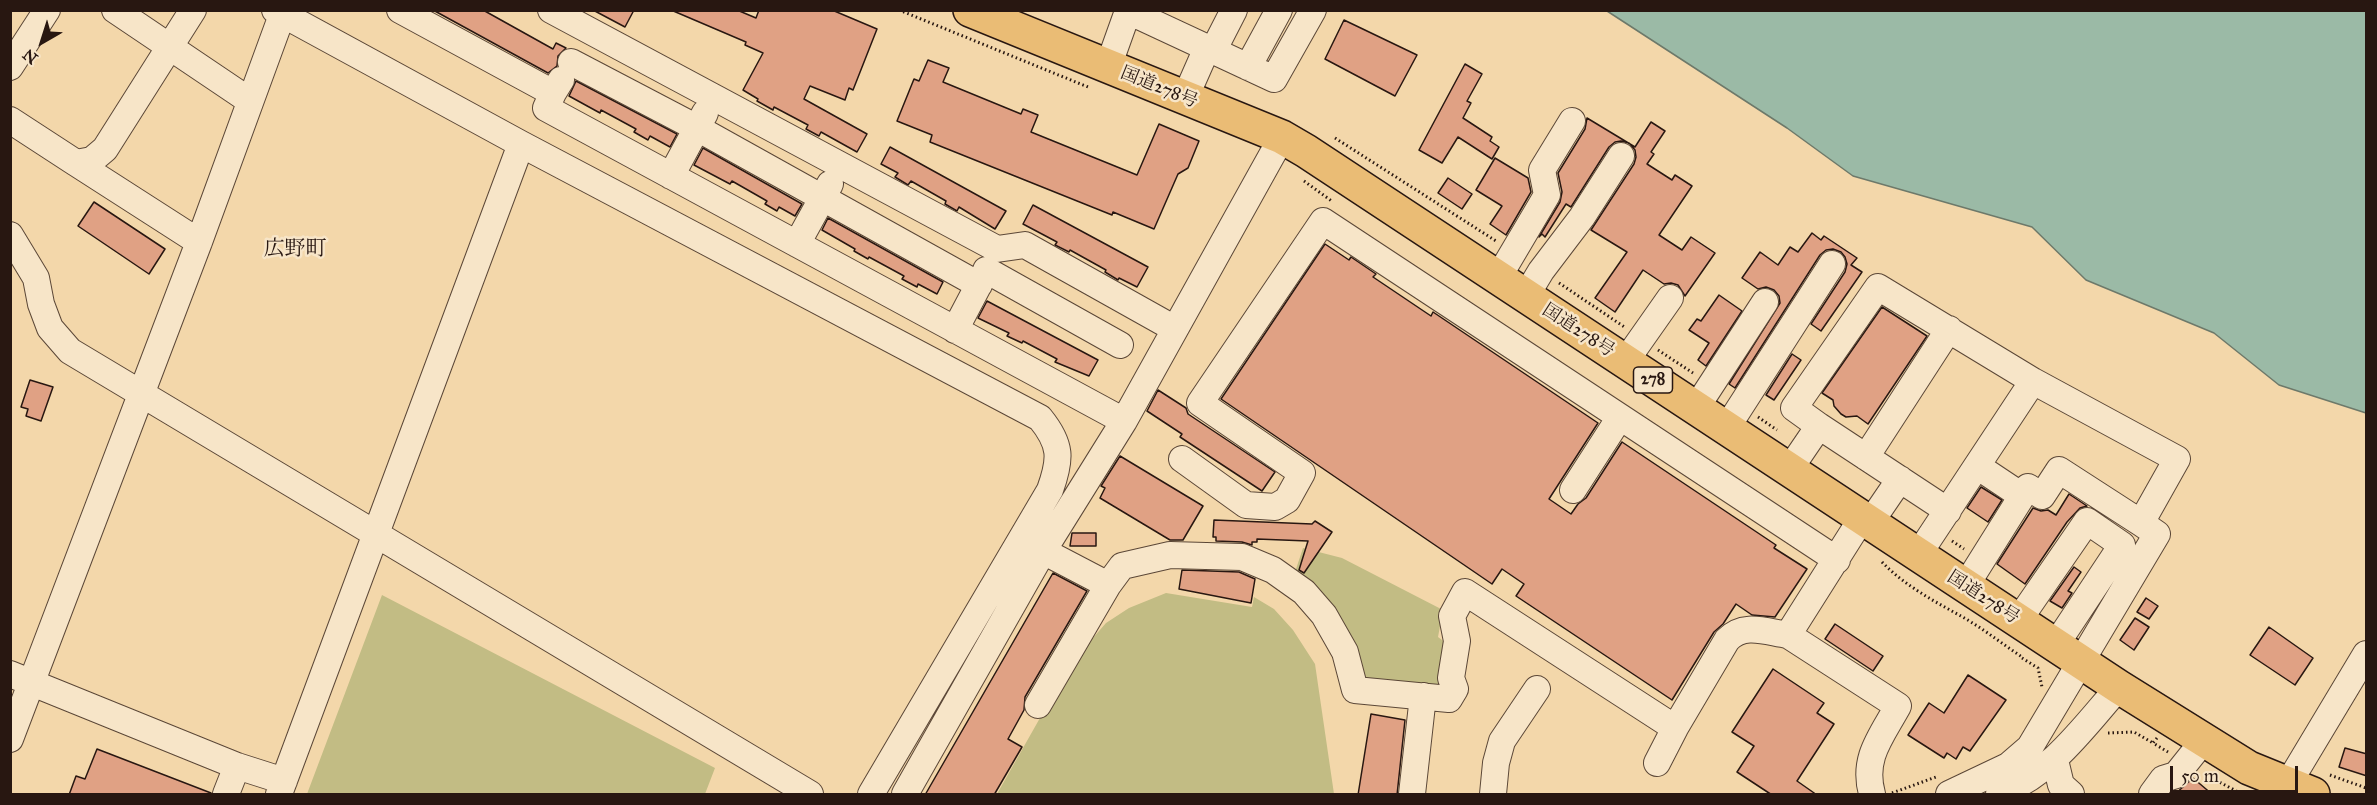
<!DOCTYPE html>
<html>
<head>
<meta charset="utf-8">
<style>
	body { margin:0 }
	#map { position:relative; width:2377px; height:805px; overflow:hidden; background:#f3d7aa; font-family:"IM FELL Great Primer",serif }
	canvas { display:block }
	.frame { position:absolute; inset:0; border:12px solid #281711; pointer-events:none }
	.north { position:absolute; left:12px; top:12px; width:60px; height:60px; -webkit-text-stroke:4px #f7e5c8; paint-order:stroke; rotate:219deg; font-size:16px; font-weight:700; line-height:24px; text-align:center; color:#281711 }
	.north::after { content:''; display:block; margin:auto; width:21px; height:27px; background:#281711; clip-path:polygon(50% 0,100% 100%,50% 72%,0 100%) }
	.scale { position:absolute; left:2170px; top:766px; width:128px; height:27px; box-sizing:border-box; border:3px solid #281711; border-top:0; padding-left:8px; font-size:18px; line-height:21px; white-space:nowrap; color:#281711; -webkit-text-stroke:4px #f7e5c8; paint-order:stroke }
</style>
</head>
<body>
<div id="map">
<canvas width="2377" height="805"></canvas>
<div class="frame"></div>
<div class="north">N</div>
<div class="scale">50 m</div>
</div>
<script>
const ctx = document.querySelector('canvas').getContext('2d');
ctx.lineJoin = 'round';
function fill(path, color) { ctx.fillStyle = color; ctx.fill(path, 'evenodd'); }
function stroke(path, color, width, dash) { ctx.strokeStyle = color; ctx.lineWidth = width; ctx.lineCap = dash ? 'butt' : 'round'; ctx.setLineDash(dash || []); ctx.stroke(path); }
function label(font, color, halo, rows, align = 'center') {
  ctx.font = font + ' "IM FELL Great Primer","Noto Serif JP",serif'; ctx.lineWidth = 5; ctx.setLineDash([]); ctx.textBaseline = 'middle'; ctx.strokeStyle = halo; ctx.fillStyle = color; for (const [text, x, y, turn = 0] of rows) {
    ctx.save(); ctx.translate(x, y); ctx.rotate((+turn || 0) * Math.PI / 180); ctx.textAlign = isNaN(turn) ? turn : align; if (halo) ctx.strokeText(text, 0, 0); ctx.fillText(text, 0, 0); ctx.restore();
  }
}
fill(new Path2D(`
	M1303 548 1342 558 1443 610 1438 637 1450 646 1441 689 1358 676 1294 575Z
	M1166 593 1252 607 1254 597 1274 609 1293 630 1315 664 1334 794H997L1062 679 1085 647 1106 623 1129 608Z
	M382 595 715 768 705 794H307Z`), '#c2bc84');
const water = new Path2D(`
	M1607 11H2366V413L2279 385 2214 333 2086 280 2032 227 1853 176 1787 128Z`);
fill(water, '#9bbaa6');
stroke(water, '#6d796a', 1.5);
const building = new Path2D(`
	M433 10H483L553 49 556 43 566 48 558 56 557 66 548 73Z
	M593 10H634L625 27Z
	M671 10H737L756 18 759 10H832L877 29 853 90 849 88 845 100 810 86 804 99 867 134 857 152 821 132 819 136 806 129 808 125 774 107 773 110 757 101 758 99 743 90 763 53 745 45 746 42Z
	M1344 20 1417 55 1395 96 1325 59Z
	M928 60 949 68 943 82 1021 114 1023 109 1038 115 1031 132 1137 175 1159 124 1199 141 1188 168 1178 174 1154 229 1113 212 1112 215 930 142 932 135 897 121 914 79 919 81Z
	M1465 64 1482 74 1467 101 1471 103 1463 118 1492 137 1490 141 1499 147 1492 159 1458 137 1442 163 1419 150Z
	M576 81 677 134 670 147 650 136 648 140 634 132 636 129 601 110 600 113 569 96Z
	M1587 118 1635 147 1651 122 1665 131 1651 152 1654 154 1647 164 1672 180 1675 175 1692 186 1659 235 1682 250 1691 237 1715 253 1685 296 1678 285 1671 283 1664 284 1643 270 1615 312 1595 298 1627 252 1591 230 1634 164 1636 157 1635 150 1629 143 1621 141 1615 142 1609 147 1571 207 1566 204 1545 237 1542 234 1539 237 1560 202 1562 192 1558 173 1585 129Z
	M890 147 1006 211 995 229 959 207 957 211 945 204 946 201 911 181 908 185 895 177 898 173 881 164Z
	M703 148 802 204 795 216 779 207 777 211 765 204 767 201 732 181 730 184 694 165Z
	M1495 158 1528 178 1531 192 1506 235 1490 224 1502 206 1476 190Z
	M1448 178 1472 194 1462 209 1438 193Z
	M94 202 165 249 149 274 78 226Z
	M1033 205 1148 267 1137 287 1119 278 1118 280 1105 272 1106 270 1070 250 1069 252 1055 245 1057 242 1023 224Z
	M828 218 943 282 937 294 918 284 917 287 902 279 904 276 869 257 868 259 854 251 855 249 822 230Z
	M1812 233 1821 240 1824 236 1857 258 1851 265 1862 272 1821 331 1811 324 1845 272 1847 264 1845 257 1841 252 1833 249 1826 250 1820 255 1735 388 1729 384 1780 303 1779 296 1774 290 1766 287 1758 289 1742 278 1760 252 1778 265 1790 247 1798 252Z
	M1325 244 1349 260 1351 257 1376 274 1373 277 1431 316 1433 312 1598 423 1549 499 1571 514 1578 504 1586 498 1622 442 1776 545 1774 548 1807 569 1775 617 1752 615 1736 604 1723 624 1714 632 1672 700 1516 596 1524 584 1502 569 1492 584 1221 399Z
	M1719 295 1742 311 1706 366 1698 360 1709 343 1689 330 1697 319 1701 321Z
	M987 301 1098 360 1089 376 1055 362 1057 359 1023 341 1022 343 1007 336 1009 333 978 318Z
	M1882 307 1927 336 1868 424 1857 416 1846 417 1841 414 1834 406 1833 400 1822 393Z
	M1792 354 1801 360 1774 400 1766 395Z
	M30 380 53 387 41 421 26 416 28 409 21 407Z
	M1158 390 1186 408 1188 414 1275 472 1262 491 1180 437 1182 434 1147 411Z
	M1120 456 1203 506 1183 540H1170L1100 498 1105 488 1101 486Z
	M1981 487 2002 500 1988 522 1967 508Z
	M2069 494 2087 506 2080 508 2067 522 2025 584 1997 564 2033 508 2041 511 2048 510 2056 515Z
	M1214 520 1312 524 1315 521 1332 532 1304 573 1299 570 1308 541 1257 539V542H1252V545L1242 542 1216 541V537H1213Z
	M1072 533H1096V546H1070Z
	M2074 567 2081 572 2068 591 2072 593 2062 608 2050 601Z
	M1182 570 1239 572 1255 579 1251 603 1179 589Z
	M1053 573 1087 591 1025 697 1024 710 1008 739 1022 747 994 795H925Z
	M2146 598 2158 606 2149 619 2137 612Z
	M2135 618 2149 627 2134 650 2120 640Z
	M1835 624 1883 656 1873 671 1825 639Z
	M2269 627 2313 658 2295 685 2250 655Z
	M1773 669 1824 703 1817 713 1834 724 1797 781 1817 795H1772L1737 772 1754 746 1732 732Z
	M1968 675 2006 700 1970 751 1963 747 1956 759 1947 753 1944 758 1908 735 1929 703 1944 713Z
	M1371 714 1405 720 1397 795H1358Z
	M2345 748 2367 754V776L2339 767Z
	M97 749 211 793V795H69L76 776 85 779Z
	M2193 778 2213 795H2174Z`);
fill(building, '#e0a184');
stroke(building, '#281711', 1.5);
const minor = new Path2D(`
	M115 10 250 101
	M275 10 521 144 1040 418C1062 445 1061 459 1050 490L871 794
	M400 10 553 93 561 80
	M551 10 997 249 1025 245 1175 329
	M1213 51 1234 10
	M571 62 697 128 979 285
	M10 67 47 10
	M1108 67 1128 11 1274 79 1313 10
	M1248 67 1279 10
	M553 93 546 108 1124 421
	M1185 98 1207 48
	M10 120 76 163 92 160 105 149 193 10
	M76 163 199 242
	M671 176 705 113
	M10 235 36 278 41 304 50 328 70 351 810 794
	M797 244 830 184
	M986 270 1120 345
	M1498 278 1547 195 1542 170 1572 121
	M1526 296 1541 271 1582 217 1621 156
	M955 330 986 271
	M1625 362 1670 298
	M1696 408 1765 302
	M1819 426 1794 408 1878 287 2033 381 2177 459 2141 523 2157 534 2030 747 2008 766 1949 794
	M1726 429 1832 264
	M1866 457 1949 329
	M1182 459 1246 505 1275 507 1287 500 1302 473 1200 403 1323 221 1837 560
	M1977 466 2022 496 2028 487 2042 496 2059 470 2141 523
	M1789 470 1819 426 1948 511
	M1573 490 1620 417
	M1862 518 1788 635 1898 706C1881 737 1862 758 1872 794
	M1870 523 1900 479
	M1043 551 1108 585
	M1918 555 2033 381
	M1965 587 2022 496
	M2018 621 2087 521 2122 545 2055 646
	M10 674 237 766 284 781
	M1038 705 1108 585 1122 566 1170 555 1242 557 1273 570 1304 592 1324 615 1345 652 1355 690 1449 699 1455 689 1451 678 1457 641 1452 616 1465 592 1675 728 1727 640C1744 622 1766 632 1788 635
	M10 739 199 242 282 15
	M2055 760 2061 785 2071 794
	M1657 763 1675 728
	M2288 784 2366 654
	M226 794 237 766
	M279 794 521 144
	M905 794 1043 551 1124 421 1282 137
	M1412 794 1423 696
	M1493 794 1496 763 1502 741 1537 689
	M1999 794C2052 773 2082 729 2119 687
	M2152 794 2163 779 2176 775 2204 740`);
const highway = new Path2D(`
	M970 10 1282 137 1306 151 2119 687 2249 768 2313 794`);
stroke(minor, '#5b4737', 28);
stroke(highway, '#281711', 36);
stroke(new Path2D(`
	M899 10 1088 87
	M1335 138 1496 241
	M1304 181 1333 202
	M1559 283 1626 328
	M1658 350 1693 373
	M1758 417 1777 430
	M1952 541 1964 549
	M1882 562C1904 585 1932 600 1959 615 1981 627 2001 643 2022 657
	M2022 658 2038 668 2042 687
	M2108 733 2134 732 2153 743
	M2157 738 2153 743 2168 752
	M2204 774 2242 794
	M2330 775 2366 788
	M1892 793 1936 777`), '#281711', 3, [1.5, 3]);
stroke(minor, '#f7e5c8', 26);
stroke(highway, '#eabc75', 33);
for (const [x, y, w] of [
	[1653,380,39]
]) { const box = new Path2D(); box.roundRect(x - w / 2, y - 13, w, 26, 4.5); ctx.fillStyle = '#f7e5c8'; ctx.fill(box); stroke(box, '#281711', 1.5); }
label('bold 16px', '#281711', null, [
	["278",1653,380]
]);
label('18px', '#281711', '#f7e5c8', [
	["国道278号",1159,88,22],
	["国道278号",1578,331,33],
	["国道278号",1983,598,33]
]);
label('21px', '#281711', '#f7e5c8', [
	["広野町",295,250]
]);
</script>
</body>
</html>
